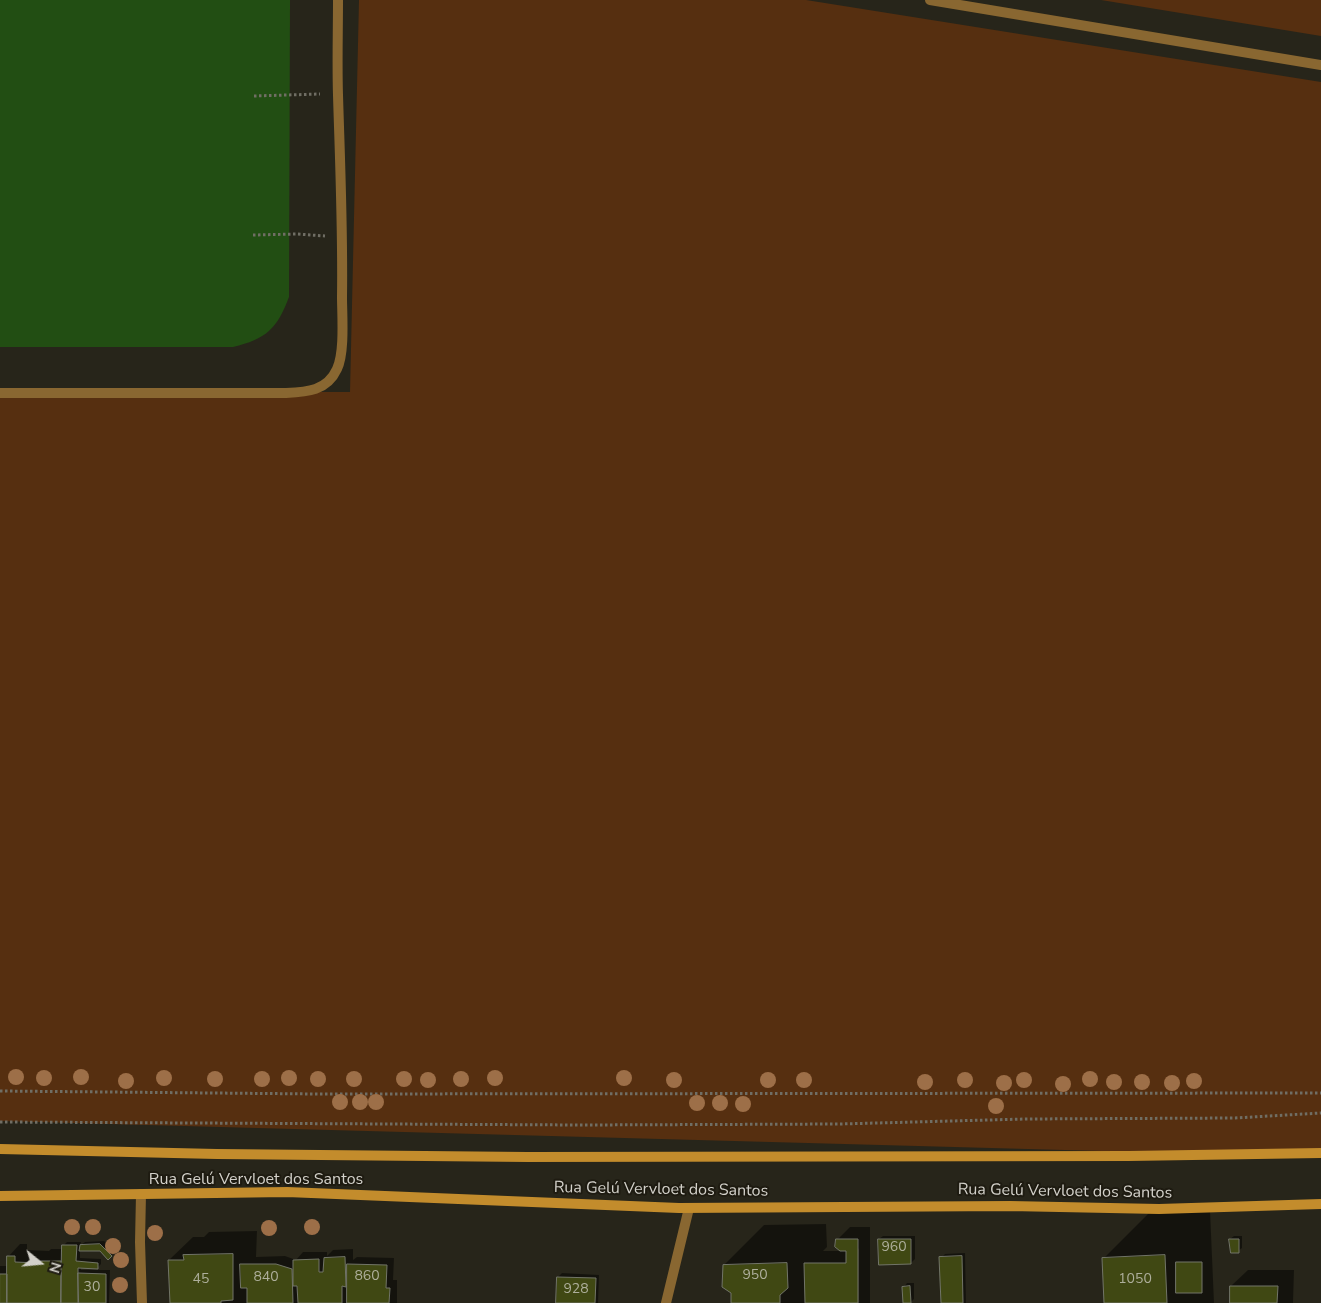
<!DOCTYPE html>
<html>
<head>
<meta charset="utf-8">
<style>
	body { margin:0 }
	#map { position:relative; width:1321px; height:1303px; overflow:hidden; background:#27251a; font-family:"Nunito Sans",sans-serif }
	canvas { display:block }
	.north { position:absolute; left:15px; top:1238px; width:50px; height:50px; -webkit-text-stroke:4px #1e1b11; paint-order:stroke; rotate:107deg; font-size:14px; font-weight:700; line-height:20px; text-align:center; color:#d3d1ca }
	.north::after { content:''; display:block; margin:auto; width:18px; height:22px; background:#d3d1ca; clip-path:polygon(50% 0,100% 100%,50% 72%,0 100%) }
</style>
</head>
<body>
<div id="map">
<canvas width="1321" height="1303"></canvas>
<div class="north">N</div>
</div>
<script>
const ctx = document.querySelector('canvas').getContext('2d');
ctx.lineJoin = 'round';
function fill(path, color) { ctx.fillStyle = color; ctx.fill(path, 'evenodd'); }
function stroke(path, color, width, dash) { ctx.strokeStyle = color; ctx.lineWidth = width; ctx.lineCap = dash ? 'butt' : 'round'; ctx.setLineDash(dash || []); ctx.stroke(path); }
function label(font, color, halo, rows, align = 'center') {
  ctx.font = font + ' "Nunito Sans",sans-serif'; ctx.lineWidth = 4; ctx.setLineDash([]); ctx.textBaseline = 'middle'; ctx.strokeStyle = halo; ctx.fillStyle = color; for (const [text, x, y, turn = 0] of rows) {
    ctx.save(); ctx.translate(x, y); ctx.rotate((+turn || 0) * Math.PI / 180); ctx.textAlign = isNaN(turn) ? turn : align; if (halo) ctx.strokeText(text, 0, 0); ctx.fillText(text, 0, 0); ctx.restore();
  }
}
fill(new Path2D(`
	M359 0H806L1321 82V1157L0 1121V392H350Z
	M1101 0H1321V36Z`), '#562f10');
fill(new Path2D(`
	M0 0H290L289 297C277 329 266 339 233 347H0Z`), '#224e13');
fill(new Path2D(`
	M1210 1210 1214 1303H1106L1104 1258 1149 1213Z
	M826 1224 827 1247 823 1251H843L836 1247 837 1240 850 1227H870V1303H859V1248L857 1251V1303H732V1292L724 1265 764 1225Z
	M257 1231 256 1257 285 1256 296 1260 303 1252H327V1256L333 1250 353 1249V1260L357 1257 394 1258 393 1280H397V1303H171L169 1260 193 1237H204L209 1232Z
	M883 1236H915V1259L911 1263 879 1239Z
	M1234 1236H1242V1248L1238 1251 1230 1239Z
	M104 1241 115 1251 108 1258 100 1250H80V1258L101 1259V1264L96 1269 81 1267V1270H110L109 1303H0V1266H8V1257L20 1244H27V1250L49 1251 51 1249H63V1246L67 1242H81L80 1246 85 1242Z
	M965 1253 966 1303H942L941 1258 945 1254Z
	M1248 1270H1294L1293 1303H1231V1286Z
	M562 1273 599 1275 598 1303H557L558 1277Z
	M907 1283H914V1299L910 1303 904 1287Z`), '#0007');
const building = new Path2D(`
	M836 1239H858V1303H805L804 1263H846V1251H840L835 1247Z
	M878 1239H911V1264L879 1265Z
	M1229 1239H1239V1253H1231Z
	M100 1244 112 1256 108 1260 100 1251H79L80 1245Z
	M62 1245H77L76 1261 98 1263V1269L78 1268V1303H61Z
	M233 1254V1300L221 1301V1303H170L168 1260H184L183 1255Z
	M1165 1255 1167 1303H1104L1102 1258Z
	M7 1256H15V1262L38 1263 37 1261H61V1303H7Z
	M962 1256 963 1303H941L939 1257Z
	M345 1257 346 1287 342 1286V1303H298L297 1286H293V1260L319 1259V1272H323L324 1258Z
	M1176 1262H1202V1293H1176Z
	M787 1263 788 1288 780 1295V1303H731V1293L722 1287 723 1265Z
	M240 1264H276L292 1269 293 1303H247V1288H241Z
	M347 1264 387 1265 386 1288H390L389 1303H347Z
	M78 1273 106 1274V1303H79Z
	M0 1274H7V1303H0Z
	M557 1277 596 1278 595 1303H556Z
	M910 1286 911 1303H903L902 1287Z
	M1230 1286H1278L1277 1303H1230Z`);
fill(building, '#404813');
stroke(building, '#727568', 1);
stroke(new Path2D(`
	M254 96 320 94
	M253 235 297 234 325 236
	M0 1091 318 1094 1321 1093
	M0 1122 581 1125 840 1124 1025 1119 1235 1118 1321 1113`), '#706e64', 3, [2.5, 2.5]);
stroke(new Path2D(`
	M930 0 1321 65
	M0 393H286C307 392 327 391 337 369 345 352 342 315 342 297 343 229 340 162 338 95 337 63 338 32 338 0`), '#896731', 10);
stroke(new Path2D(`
	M141 1194 140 1242 142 1303
	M666 1303 689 1208`), '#896731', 10);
stroke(new Path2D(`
	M0 1149 217 1154 528 1157 1129 1156 1321 1153
	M0 1196 287 1192 679 1208 1010 1206 1159 1209 1321 1204`), '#c38c2c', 10);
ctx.fillStyle = '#9d6f48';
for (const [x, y] of [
	[16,1077],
	[81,1077],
	[44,1078],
	[164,1078],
	[289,1078],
	[495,1078],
	[624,1078],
	[215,1079],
	[262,1079],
	[318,1079],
	[354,1079],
	[404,1079],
	[461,1079],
	[1090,1079],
	[428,1080],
	[674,1080],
	[768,1080],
	[804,1080],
	[965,1080],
	[1024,1080],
	[126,1081],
	[1194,1081],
	[925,1082],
	[1114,1082],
	[1142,1082],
	[1004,1083],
	[1172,1083],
	[1063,1084],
	[340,1102],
	[360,1102],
	[376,1102],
	[697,1103],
	[720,1103],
	[743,1104],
	[996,1106],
	[72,1227],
	[93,1227],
	[312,1227],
	[269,1228],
	[155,1233],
	[113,1246],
	[121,1260],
	[120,1285]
]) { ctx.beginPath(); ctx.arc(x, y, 8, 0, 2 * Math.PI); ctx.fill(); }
label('14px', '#aeaf9c', null, [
	["960",894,1248],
	["950",755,1276],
	["860",367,1277],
	["840",266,1278],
	["45",201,1280],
	["1050",1135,1280],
	["30",92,1288],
	["928",576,1290]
]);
label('16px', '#d3d1ca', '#1e1b11', [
	["Rua Gelú Vervloet dos Santos",256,1180],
	["Rua Gelú Vervloet dos Santos",661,1190,1],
	["Rua Gelú Vervloet dos Santos",1065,1192,1]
]);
</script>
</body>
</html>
